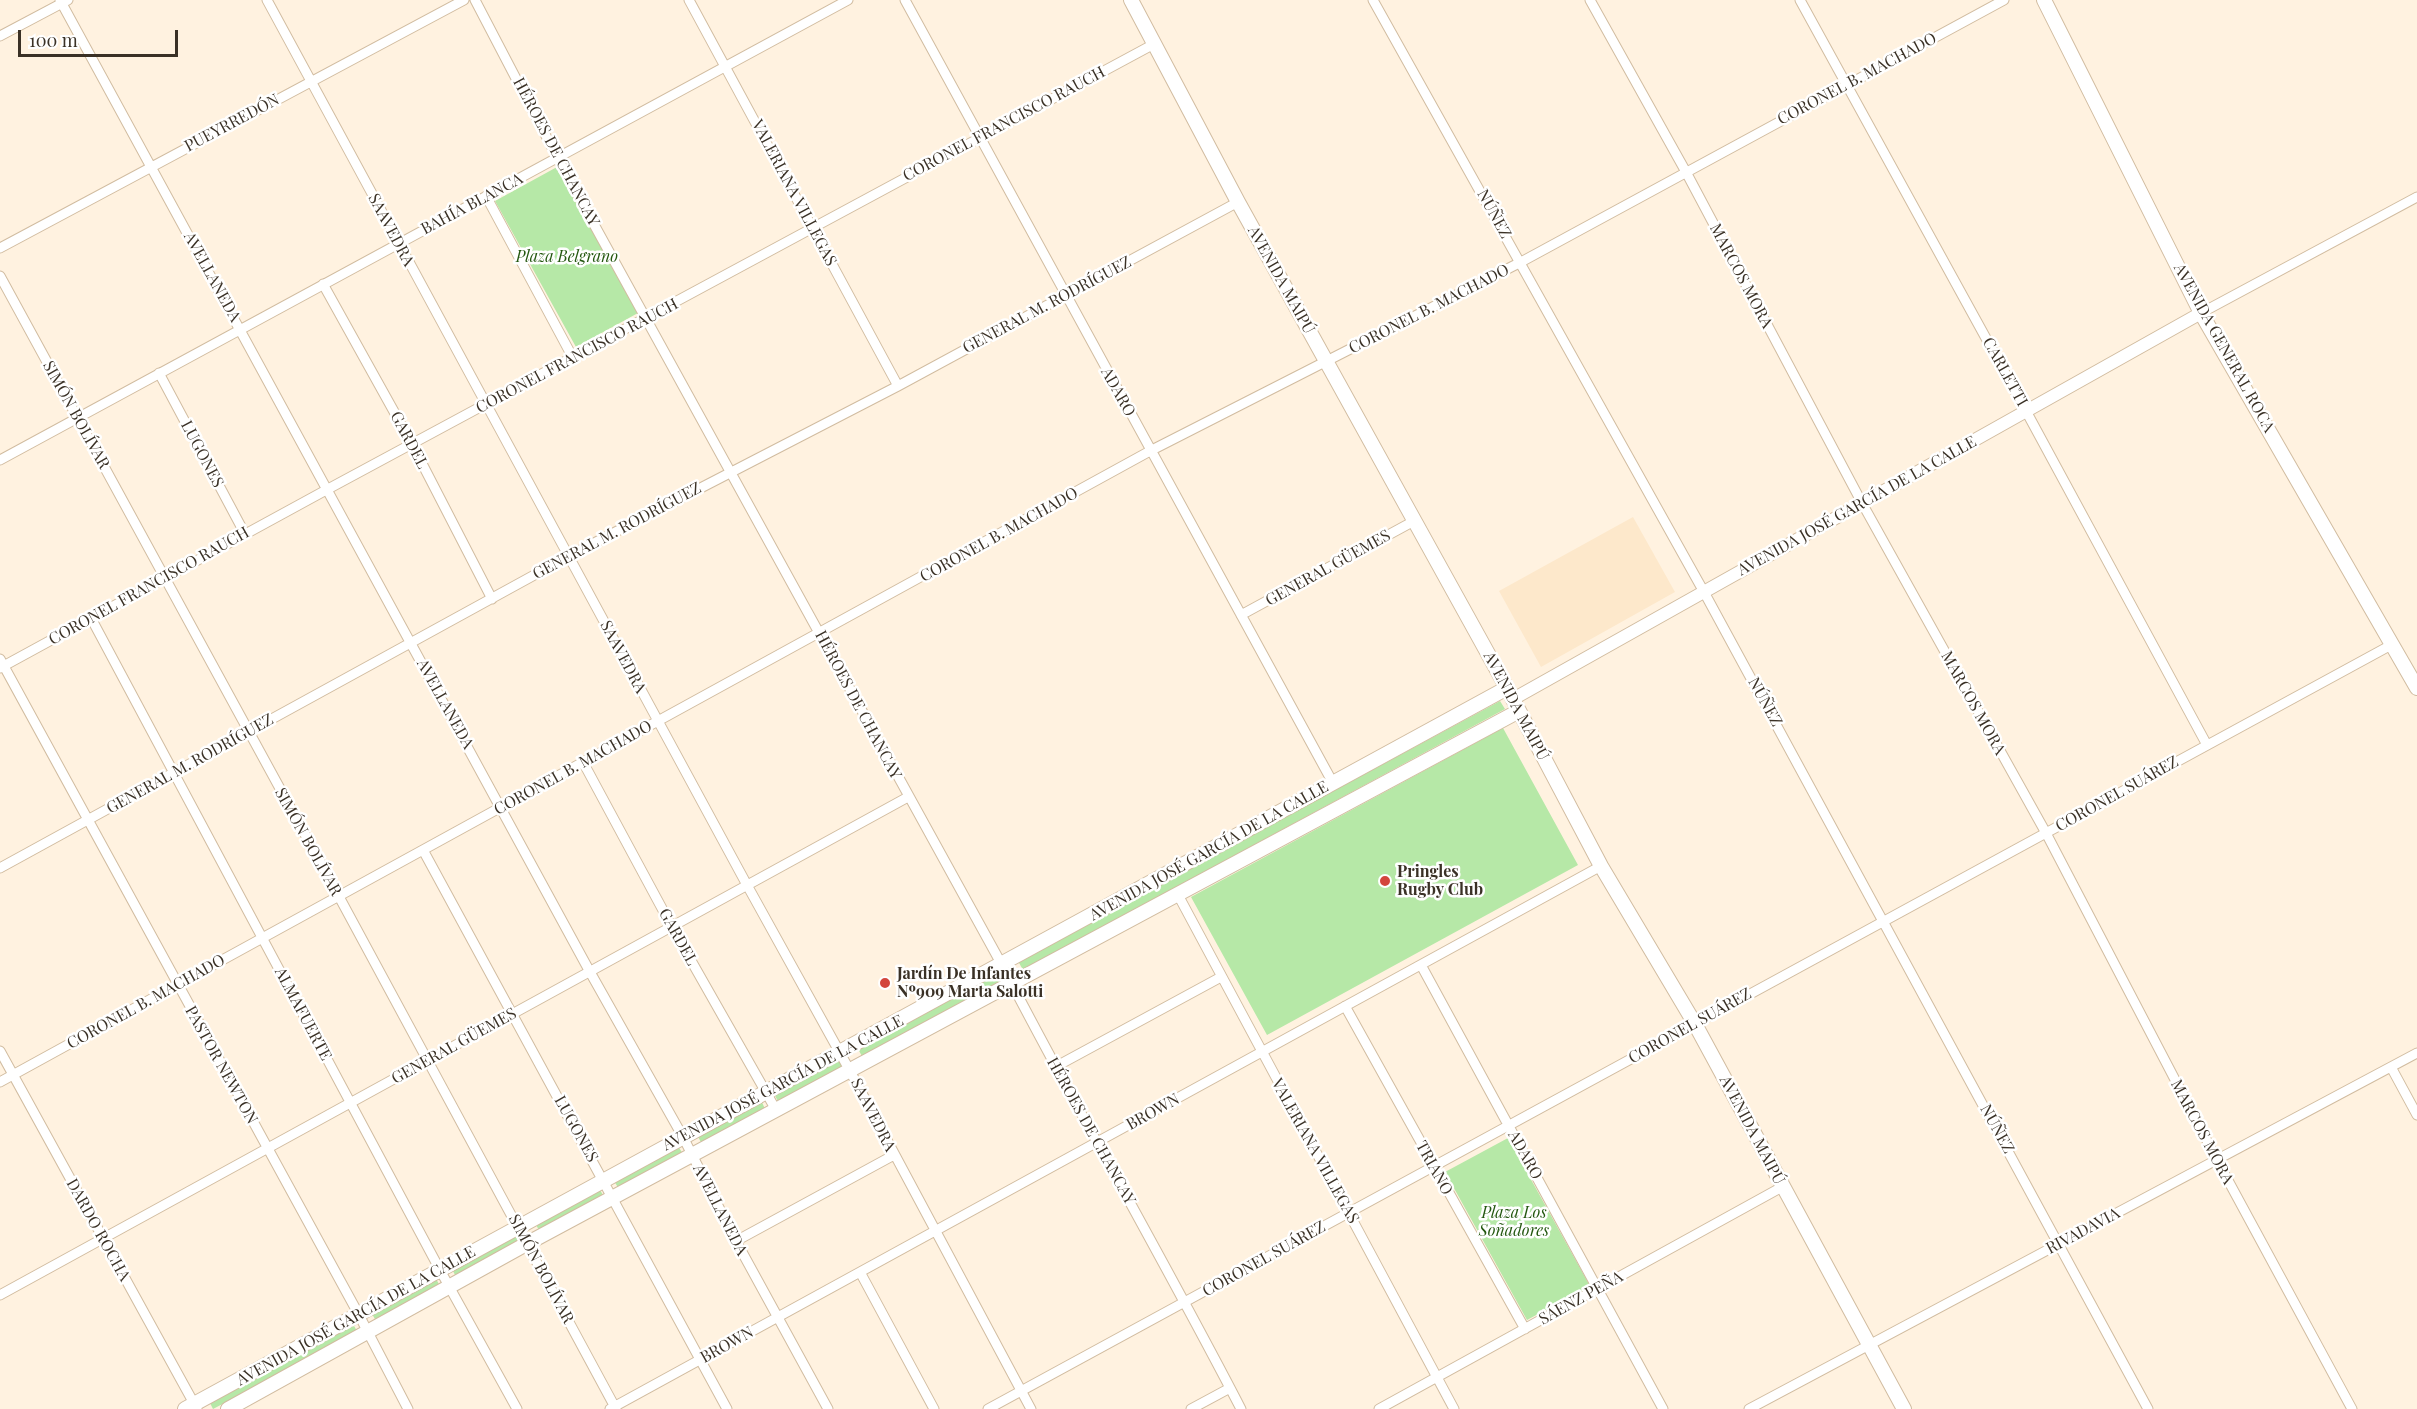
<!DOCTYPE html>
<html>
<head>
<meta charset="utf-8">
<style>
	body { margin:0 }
	#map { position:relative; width:2417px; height:1409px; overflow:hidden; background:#fff2e0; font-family:"Playfair Display",serif }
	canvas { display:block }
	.scale { position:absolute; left:18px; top:30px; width:160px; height:27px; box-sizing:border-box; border:3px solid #3a3126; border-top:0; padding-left:8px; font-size:18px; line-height:21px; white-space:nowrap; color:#3a3126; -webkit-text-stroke:4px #fff; paint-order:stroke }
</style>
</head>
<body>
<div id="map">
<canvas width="2417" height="1409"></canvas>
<div class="scale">100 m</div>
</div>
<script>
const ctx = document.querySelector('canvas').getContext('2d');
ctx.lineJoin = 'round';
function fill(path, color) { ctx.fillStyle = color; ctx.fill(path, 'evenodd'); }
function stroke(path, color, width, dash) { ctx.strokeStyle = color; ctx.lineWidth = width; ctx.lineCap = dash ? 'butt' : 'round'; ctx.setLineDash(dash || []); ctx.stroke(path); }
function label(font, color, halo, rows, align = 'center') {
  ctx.font = font + ' "Playfair Display",serif'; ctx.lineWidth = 5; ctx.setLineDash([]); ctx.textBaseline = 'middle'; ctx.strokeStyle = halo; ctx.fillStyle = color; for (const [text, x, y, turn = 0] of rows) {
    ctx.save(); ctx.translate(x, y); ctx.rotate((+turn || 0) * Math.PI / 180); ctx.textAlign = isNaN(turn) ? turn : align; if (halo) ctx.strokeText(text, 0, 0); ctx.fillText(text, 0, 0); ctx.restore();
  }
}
fill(new Path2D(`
	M1633 517 1675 592 1541 667 1499 591Z`), '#fde8cb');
fill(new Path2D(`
	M557 167 638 313 576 347 495 201Z
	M1500 701 1505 709 1023 970 1018 961Z
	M1503 728 1578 865 1267 1035 1191 897Z
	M998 972 1003 981 863 1058 858 1049Z
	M838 1059 843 1068 779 1103 774 1094Z
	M761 1100 765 1109 702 1144 697 1135Z
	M1508 1138 1590 1286 1527 1320 1445 1172Z
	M678 1146 683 1154 619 1189 614 1181Z
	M599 1188 604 1197 540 1232 535 1223Z
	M515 1234 520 1242 456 1277 452 1269Z
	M435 1277 440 1286 376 1321 371 1312Z
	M353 1324 358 1333 213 1409 209 1401Z`), '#b6e8a7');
const minor = new Path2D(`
	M60 0 590 972 683 1137 736 1241 828 1409
	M267 0 747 885 850 1071 1031 1409
	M475 0 558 159 1002 965C1079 1114 1164 1260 1241 1409
	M689 0 898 386
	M905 0 1333 783
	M1373 0 1704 592 2148 1409
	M1590 0 1686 172 1862 503 2046 833 2217 1160 2352 1409
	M1800 0 2026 411 2207 745
	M0 36 68 0
	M486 196 573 358
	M0 248 464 0
	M0 276C205 653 414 1030 616 1409
	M323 284 412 444 492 599
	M2201 313 2417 197
	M159 373 245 534
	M0 460 848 0
	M1241 615 1414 521
	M91 618 440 1270 517 1409
	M0 659 359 1315 408 1409
	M0 668 328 489 1154 44
	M583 762 672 927 776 1110
	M423 850 727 1409
	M0 868 569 556 898 386 1238 202
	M1177 893 1454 1409
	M1421 965 1663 1409
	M1345 1006 1525 1329
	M0 1051 197 1409
	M1055 1067 1221 977
	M2391 1067 2417 1115
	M0 1082 1150 451 1521 262 2004 0
	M736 1241 894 1155
	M860 1272 934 1409
	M0 1295 908 797
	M610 1409 1601 866
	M988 1409 2393 644
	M1191 1409 1230 1388
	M1379 1409 1782 1187
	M1749 1409 2417 1053`);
const tertiary = new Path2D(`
	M1513 699 2201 313`);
const secondary = new Path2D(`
	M1131 0 1238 202 1507 688 1601 866 1695 1024 1904 1409
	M2044 0 2201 313 2417 688
	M185 1409 1507 688
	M228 1409 528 1243 1519 711`);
stroke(minor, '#d1bca0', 11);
stroke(tertiary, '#d1bca0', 14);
stroke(secondary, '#d1bca0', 16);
stroke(minor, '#fff', 9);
stroke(tertiary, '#fff', 12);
stroke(secondary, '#fff', 14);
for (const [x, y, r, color] of [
	[1385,881,6,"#d3453c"],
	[885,983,6,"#d3453c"]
]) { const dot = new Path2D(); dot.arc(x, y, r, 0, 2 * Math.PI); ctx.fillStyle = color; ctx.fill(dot); stroke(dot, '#fff', 2); }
label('16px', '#3a3126', '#fff', [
	["CORONEL B. MACHADO",1857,79,-28],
	["PUEYRREDÓN",232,123,-28],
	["CORONEL FRANCISCO RAUCH",1004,124,-28],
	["HÉROES DE CHANCAY",556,152,62],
	["VALERIANA VILLEGAS",794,193,62],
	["BAHÍA BLANCA",472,204,-28],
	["NÚÑEZ",1494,214,61],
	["SAAVEDRA",391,230,62],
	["MARCOS MORA",1741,276,62],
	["AVELLANEDA",212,277,61],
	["AVENIDA MAIPÚ",1281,280,61],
	["GENERAL M. RODRÍGUEZ",1047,305,-28],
	["CORONEL B. MACHADO",1429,309,-27],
	["AVENIDA GENERAL ROCA",2224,348,61],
	["CORONEL FRANCISCO RAUCH",577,356,-28],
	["CARLETTI",2005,372,61],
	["ADARO",1118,392,61],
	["SIMÓN BOLÍVAR",76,415,61],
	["GARDEL",409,440,62],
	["LUGONES",202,454,62],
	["AVENIDA JOSÉ GARCÍA DE LA CALLE",1857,506,-29],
	["GENERAL M. RODRÍGUEZ",617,531,-28],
	["CORONEL B. MACHADO",999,535,-29],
	["GENERAL GÜEMES",1328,568,-29],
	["CORONEL FRANCISCO RAUCH",149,586,-29],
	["SAAVEDRA",623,657,62],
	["NÚÑEZ",1765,702,61],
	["MARCOS MORA",1973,703,61],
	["AVELLANEDA",445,704,61],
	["HÉROES DE CHANCAY",858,705,62],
	["AVENIDA MAIPÚ",1516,706,62],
	["GENERAL M. RODRÍGUEZ",190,764,-29],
	["CORONEL B. MACHADO",573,768,-29],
	["CORONEL SUÁREZ",2117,794,-29],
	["SIMÓN BOLÍVAR",308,842,61],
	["AVENIDA JOSÉ GARCÍA DE LA CALLE",1209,851,-29],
	["GARDEL",678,937,61],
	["CORONEL B. MACHADO",146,1002,-29],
	["ALMAFUERTE",303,1014,62],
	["CORONEL SUÁREZ",1690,1026,-29],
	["GENERAL GÜEMES",454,1046,-29],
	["PASTOR NEWTON",221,1065,61],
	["AVENIDA JOSÉ GARCÍA DE LA CALLE",783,1083,-28],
	["BROWN",1153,1112,-29],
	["SAAVEDRA",873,1115,63],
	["LUGONES",576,1129,61],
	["NÚÑEZ",1997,1129,61],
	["AVENIDA MAIPÚ",1752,1130,62],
	["HÉROES DE CHANCAY",1091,1131,61],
	["MARCOS MORA",2202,1132,62],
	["VALERIANA VILLEGAS",1315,1151,61],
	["ADARO",1525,1155,61],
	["TRIANO",1434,1168,61],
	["AVELLANEDA",720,1210,63],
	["DARDO ROCHA",98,1230,61],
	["RIVADAVIA",2083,1231,-28],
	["CORONEL SUÁREZ",1264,1259,-29],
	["SIMÓN BOLÍVAR",541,1269,62],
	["SÁENZ PEÑA",1581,1298,-29],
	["AVENIDA JOSÉ GARCÍA DE LA CALLE",356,1316,-29],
	["BROWN",727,1345,-29]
]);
label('italic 16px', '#245810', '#fff', [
	["Plaza Belgrano",567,257],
	["Plaza Los",1514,1213],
	["Soñadores",1514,1231]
]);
label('bold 16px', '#3a3126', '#fff', [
	["Pringles",1397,872],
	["Rugby Club",1397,890],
	["Jardín De Infantes",897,974],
	["Nº909 Marta Salotti",897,992]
], 'left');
</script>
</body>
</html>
